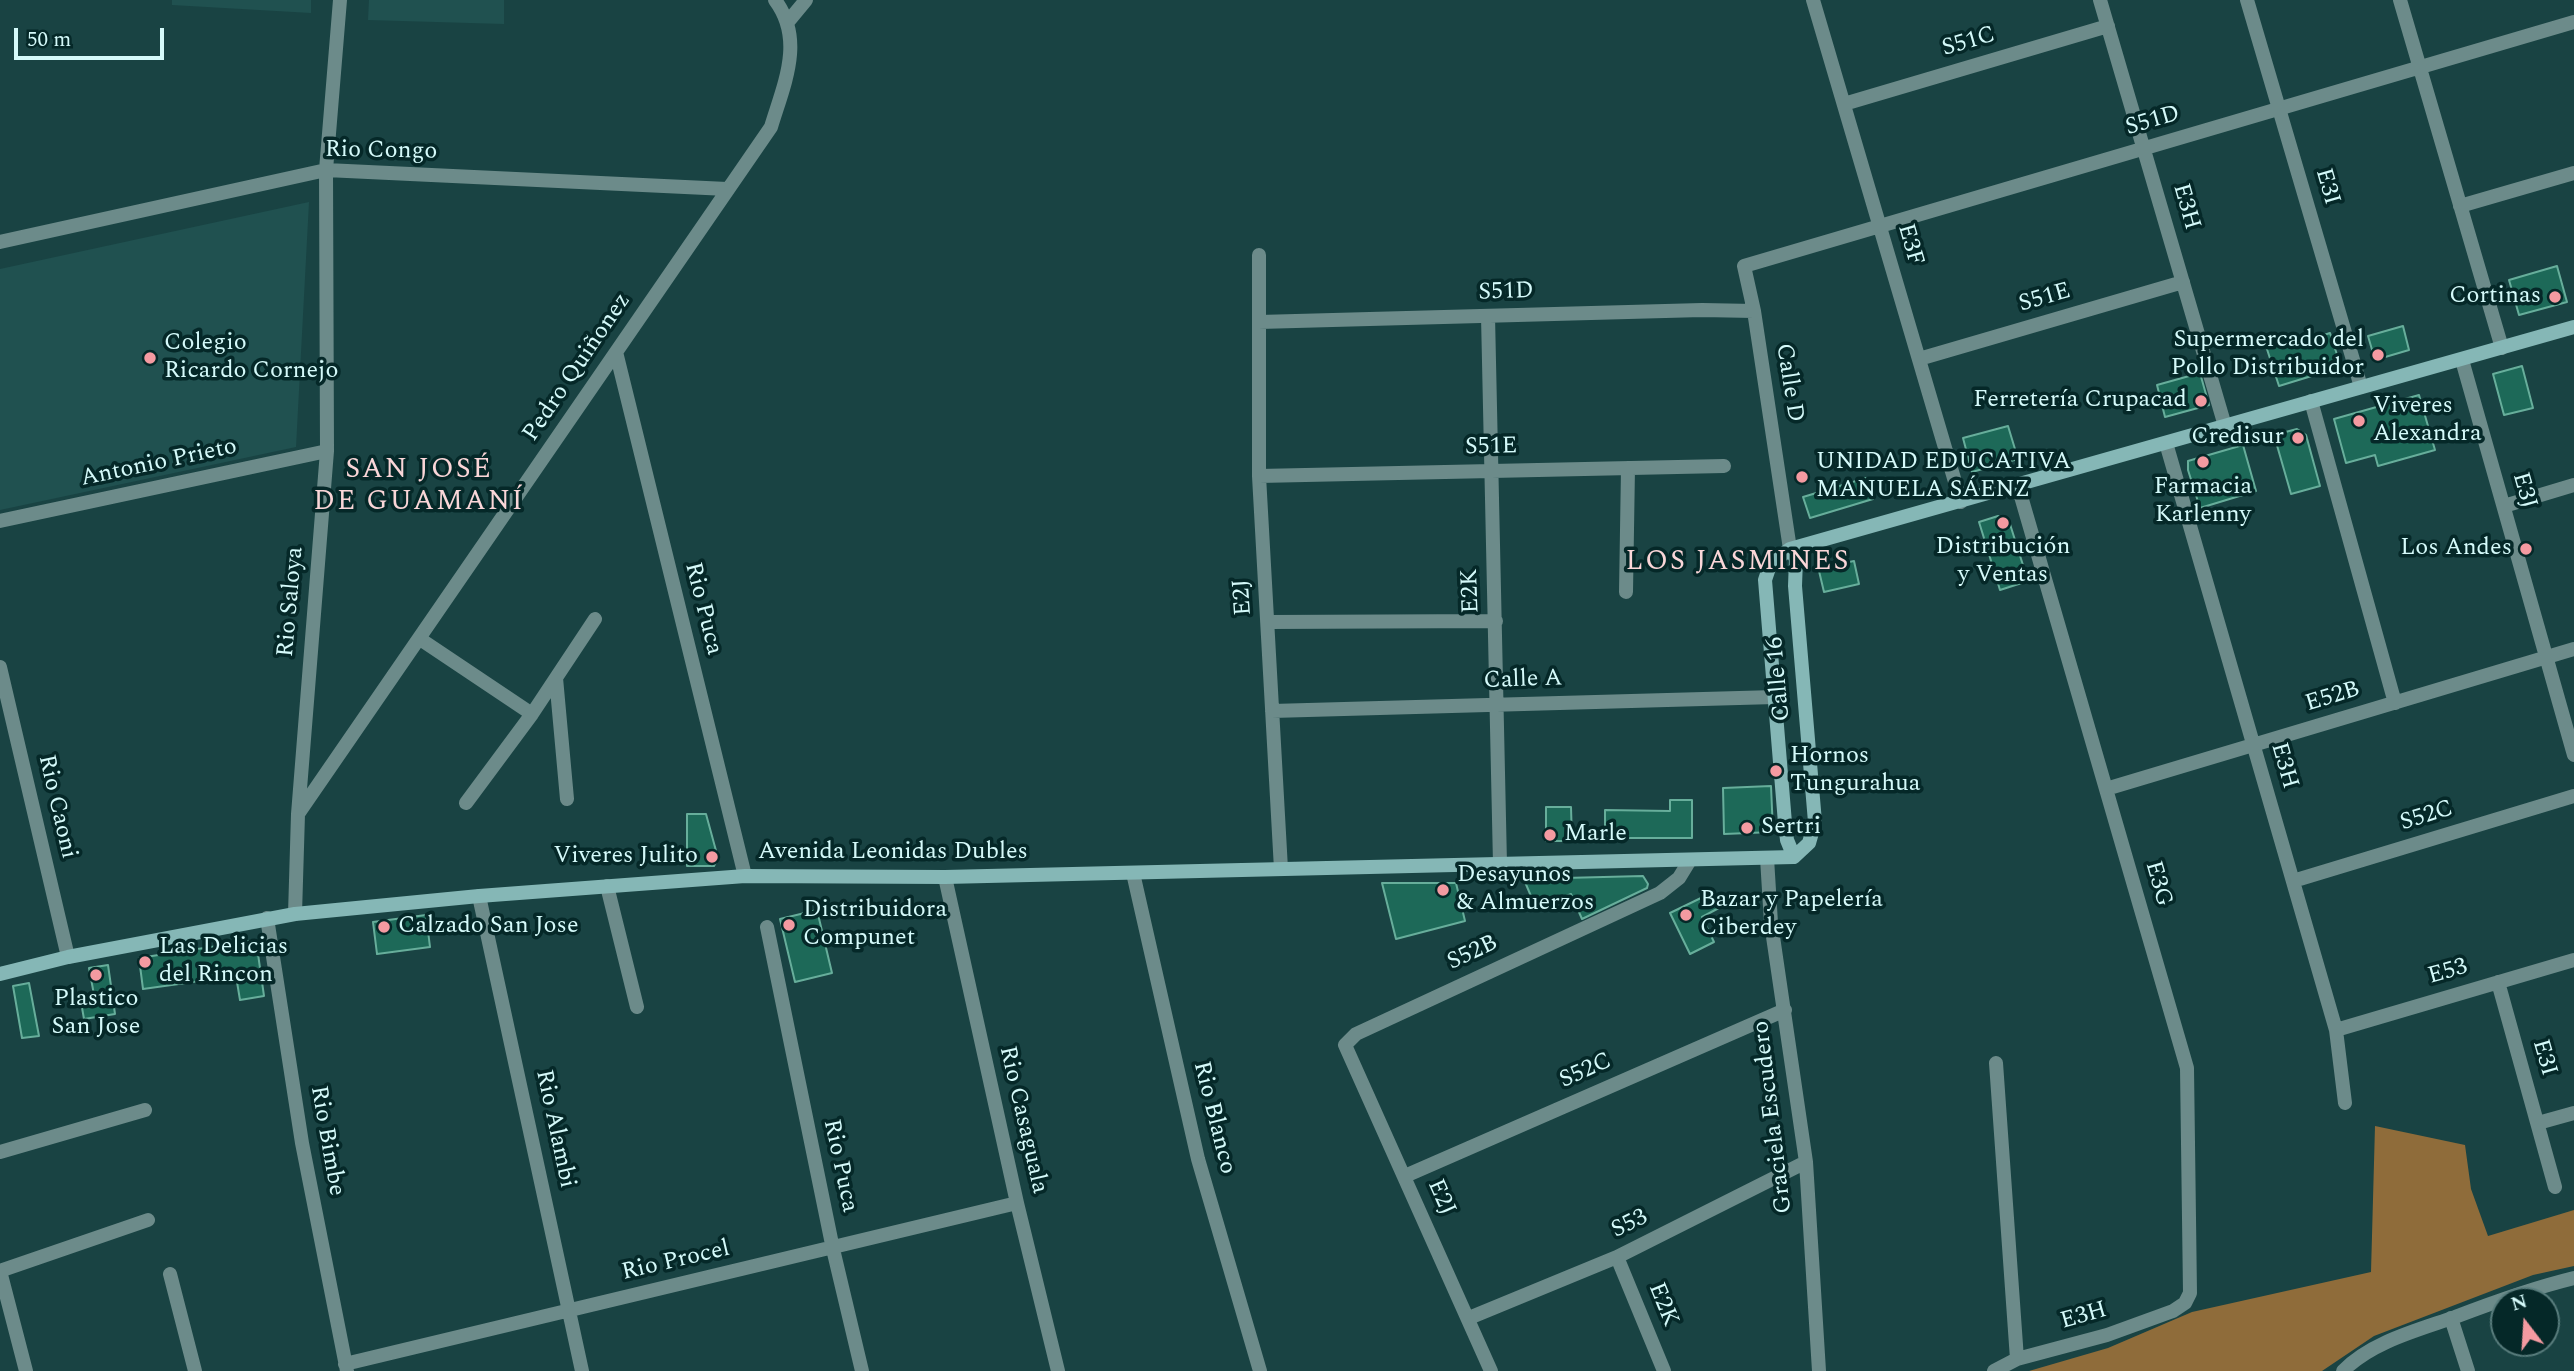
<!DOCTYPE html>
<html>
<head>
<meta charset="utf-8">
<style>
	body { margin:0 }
	#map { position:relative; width:2574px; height:1371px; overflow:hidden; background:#194343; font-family:Spectral,serif }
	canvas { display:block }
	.north { position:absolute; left:2490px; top:1287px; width:70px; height:70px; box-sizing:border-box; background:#052828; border:2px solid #587c7c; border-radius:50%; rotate:343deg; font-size:19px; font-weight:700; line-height:28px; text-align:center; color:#d5fafa }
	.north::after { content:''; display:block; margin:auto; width:24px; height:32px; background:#f49aa1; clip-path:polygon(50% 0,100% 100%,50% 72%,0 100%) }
	.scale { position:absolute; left:14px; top:28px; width:150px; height:32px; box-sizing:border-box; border:4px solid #d5fafa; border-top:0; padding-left:9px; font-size:21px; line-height:24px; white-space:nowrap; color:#d5fafa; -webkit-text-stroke:5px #052828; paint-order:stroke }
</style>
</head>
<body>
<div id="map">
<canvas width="2574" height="1371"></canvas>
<div class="north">N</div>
<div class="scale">50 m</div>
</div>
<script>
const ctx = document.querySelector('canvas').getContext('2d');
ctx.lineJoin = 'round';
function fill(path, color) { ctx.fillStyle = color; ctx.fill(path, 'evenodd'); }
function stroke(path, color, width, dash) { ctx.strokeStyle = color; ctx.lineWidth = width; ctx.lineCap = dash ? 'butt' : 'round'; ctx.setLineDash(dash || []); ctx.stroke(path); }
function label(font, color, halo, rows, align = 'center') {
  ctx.font = font + ' Spectral,serif'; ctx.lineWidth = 7; ctx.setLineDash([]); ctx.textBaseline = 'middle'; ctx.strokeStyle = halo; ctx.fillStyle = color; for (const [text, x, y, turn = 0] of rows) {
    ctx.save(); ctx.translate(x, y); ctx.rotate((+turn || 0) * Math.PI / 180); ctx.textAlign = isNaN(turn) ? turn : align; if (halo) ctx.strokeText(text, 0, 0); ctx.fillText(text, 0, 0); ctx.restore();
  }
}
fill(new Path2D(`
	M172 0H311V13L172 5Z
	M369 0H504V24L368 20Z
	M309 202 296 447 0 510V269Z`), '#205150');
fill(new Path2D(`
	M2375 1126 2465 1145 2471 1189 2488 1236 2574 1210V1266L2533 1275 2374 1336 2322 1371H2029L2108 1348 2192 1312 2371 1272Z`), '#8f6c3a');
const building = new Path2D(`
	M2557 266 2567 302 2519 315 2509 280Z
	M2403 326 2409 350 2375 360 2368 336Z
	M2330 333 2341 367 2279 386 2264 340 2279 335 2282 344 2301 339 2302 342Z
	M2522 366 2533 408 2504 415 2493 374Z
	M2200 373 2209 405 2165 417 2157 385Z
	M2419 395 2435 450 2378 466 2375 455 2346 463 2334 419Z
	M2008 426 2018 459 1972 472 1963 438Z
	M2297 429 2306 435 2320 486 2291 494 2274 435Z
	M2243 445 2256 491 2200 508 2188 470V461Z
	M1866 478 1873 499 1810 518 1803 497Z
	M1998 516 2009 521 2028 581 2000 590 1979 522Z
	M1854 561 1859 584 1824 592 1819 571 1825 567Z
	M1771 786 1773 832 1724 834 1723 788Z
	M1670 800H1692V838H1605V810L1670 811Z
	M1546 807H1571L1572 841H1546Z
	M687 814H706L718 858 714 866H687Z
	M1643 876 1648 884 1647 888 1582 919 1571 894 1536 908 1525 882 1565 881 1564 878Z
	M1382 883H1456L1465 921 1396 939Z
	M1703 897 1732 901 1702 917 1714 942 1690 954 1670 913Z
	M817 910 832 973 795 982 780 919Z
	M426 915 430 947 377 954 373 922Z
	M256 940 264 996 240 1000 236 976 143 989 139 958Z
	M108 965 115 1014 84 1019 81 1002 95 1000 89 968Z
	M29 983 39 1036 22 1038 13 986Z`);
fill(building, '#1d6958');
stroke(building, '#67ae9b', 2);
stroke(new Path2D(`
	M1813 0 1961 502
	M2100 0 2225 426
	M2247 0 2361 387
	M2400 0 2502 348
	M787 23 806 0
	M1844 104 2108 26
	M2460 206 2574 173
	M0 242 326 170 727 189
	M1259 255V476L1281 869
	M1488 316 1500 864
	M1259 322 1702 310 1754 311
	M616 352 745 876
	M1919 359 2183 282
	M2462 360 2574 755
	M2311 401 2395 703
	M2166 443 2336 1030 2345 1103
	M1259 476 1724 466
	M2504 506 2574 485
	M0 521 327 451
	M1790 549 1754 311 1744 266 2574 22
	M1626 592 1628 468
	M1269 622 1496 621
	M420 639 532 714 595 619
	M0 667 68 957
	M556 678 567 799
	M1272 711 1775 697
	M2106 789 2574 649
	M466 803 532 714
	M298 814 771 127C784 84 805 40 775 0
	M1767 858 1771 923 1806 1162 1819 1371
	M1133 873 1198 1159 1260 1371
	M945 877 1017 1203 1058 1371
	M2293 881 2574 796
	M607 886 637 1007
	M479 896 582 1371
	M295 914 298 814 327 451 326 170 340 0
	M267 918 302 1143 347 1371
	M767 927 833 1249 862 1371
	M2498 982 2555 1187
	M2336 1030 2574 960
	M1996 1063 2017 1359
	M2538 1123 2574 1113
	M0 1152 145 1110
	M1405 1176 1785 1010
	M1617 1257 1664 1371
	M0 1271 148 1220
	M0 1271 26 1371
	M170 1274 195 1371
	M1469 1318 1617 1257 1806 1162
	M2451 1318 2468 1371
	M345 1364 1017 1203
	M1491 1371 1345 1045 1356 1034 1660 893 1679 878 1690 860
	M1994 1371 2017 1359 2107 1335 2173 1311 2185 1303 2190 1293 2187 1068 2018 486
	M2343 1371C2371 1342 2418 1330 2455 1317 2494 1302 2533 1288 2574 1278`), '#6c8b8a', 14);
stroke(new Path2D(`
	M1790 549 1796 559 1795 586 1815 822 1809 843 1794 857
	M1794 857 1787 840 1785 823 1765 580 1769 568 1775 560 1790 549 2574 327
	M0 974 68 957 295 914 479 896 745 876 945 877 1794 857`), '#85b7b6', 14);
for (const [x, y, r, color] of [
	[2555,297,7,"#f49aa1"],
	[2378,355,7,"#f49aa1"],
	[150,358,7,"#f49aa1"],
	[2201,401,7,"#f49aa1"],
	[2359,421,7,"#f49aa1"],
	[2298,438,7,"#f49aa1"],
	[2203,462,7,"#f49aa1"],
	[1802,477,7,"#f49aa1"],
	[2003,523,7,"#f49aa1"],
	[2526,549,7,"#f49aa1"],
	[1776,771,7,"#f49aa1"],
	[1747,828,7,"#f49aa1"],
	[1550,835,7,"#f49aa1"],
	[712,857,7,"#f49aa1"],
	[1443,890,7,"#f49aa1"],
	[1686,915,7,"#f49aa1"],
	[789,925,7,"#f49aa1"],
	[384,927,7,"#f49aa1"],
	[145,962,7,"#f49aa1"],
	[96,975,7,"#f49aa1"]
]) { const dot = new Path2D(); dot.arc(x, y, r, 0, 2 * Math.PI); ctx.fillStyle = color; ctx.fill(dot); stroke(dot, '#052828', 2.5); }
label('24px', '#d5fafa', '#052828', [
	["S51C",1969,43,-16],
	["S51D",2153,122,-16],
	["Rio Congo",381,152,1],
	["E3I",2326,187,74],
	["E3H",2185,207,74],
	["E3F",1909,245,74],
	["S51D",1506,293,-2],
	["S51E",2045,299,-16],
	["Pedro Quiñonez",578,368,-56],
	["Calle D",1788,383,81],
	["S51E",1491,448,-1],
	["Antonio Prieto",159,464,-12],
	["E3J",2523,491,74],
	["E2K",1472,591,-92],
	["E2J",1244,597,-94],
	["Rio Saloya",292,602,-85],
	["Rio Puca",702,609,76],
	["Calle 16",1780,679,-95],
	["Calle A",1523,681,-2],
	["E52B",2333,698,-17],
	["E3H",2283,766,74],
	["Rio Caoni",56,807,77],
	["S52C",2427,817,-17],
	["Avenida Leonidas Dubles",893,853],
	["E3G",2157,884,74],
	["S52B",1473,954,-25],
	["E53",2448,973,-16],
	["E3I",2543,1058,74],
	["S52C",1586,1072,-24],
	["Graciela Escudero",1774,1117,-97],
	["Rio Blanco",1213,1118,76],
	["Rio Casaguala",1022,1120,77],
	["Rio Alambi",554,1129,78],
	["Rio Bimbe",326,1141,80],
	["Rio Puca",839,1166,78],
	["E2J",1440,1198,66],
	["S53",1630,1225,-26],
	["Rio Procel",676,1262,-13],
	["E2K",1662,1305,68],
	["E3H",2084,1317,-16]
]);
label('24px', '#d5fafa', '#052828', [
	["Cortinas",2541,297,"right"],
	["Supermercado del",2364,341,"right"],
	["Pollo Distribuidor",2364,369,"right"],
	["Colegio",164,344],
	["Ricardo Cornejo",164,372],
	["Ferretería Crupacad",2187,401,"right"],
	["Viveres",2373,407],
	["Alexandra",2373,435],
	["Credisur",2284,438,"right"],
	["UNIDAD EDUCATIVA",1816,463],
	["MANUELA SÁENZ",1816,491],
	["Farmacia",2203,488,"center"],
	["Karlenny",2203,516,"center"],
	["Distribución",2003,548,"center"],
	["y Ventas",2003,576,"center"],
	["Los Andes",2512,549,"right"],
	["Hornos",1790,757],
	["Tungurahua",1790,785],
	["Sertri",1761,828],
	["Marle",1564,835],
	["Viveres Julito",698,857,"right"],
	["Desayunos",1457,876],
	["& Almuerzos",1457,904],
	["Bazar y Papelería",1700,901],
	["Ciberdey",1700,929],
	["Distribuidora",803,911],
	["Compunet",803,939],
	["Calzado San Jose",398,927],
	["Las Delicias",159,948],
	["del Rincon",159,976],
	["Plastico",96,1000,"center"],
	["San Jose",96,1028,"center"]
], 'left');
ctx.letterSpacing = '2px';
label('28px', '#fad6d8', '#052828', [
	["SAN JOSÉ",419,472],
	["DE GUAMANÍ",419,504],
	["LOS JASMINES",1738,564]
]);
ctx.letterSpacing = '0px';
</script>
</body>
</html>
